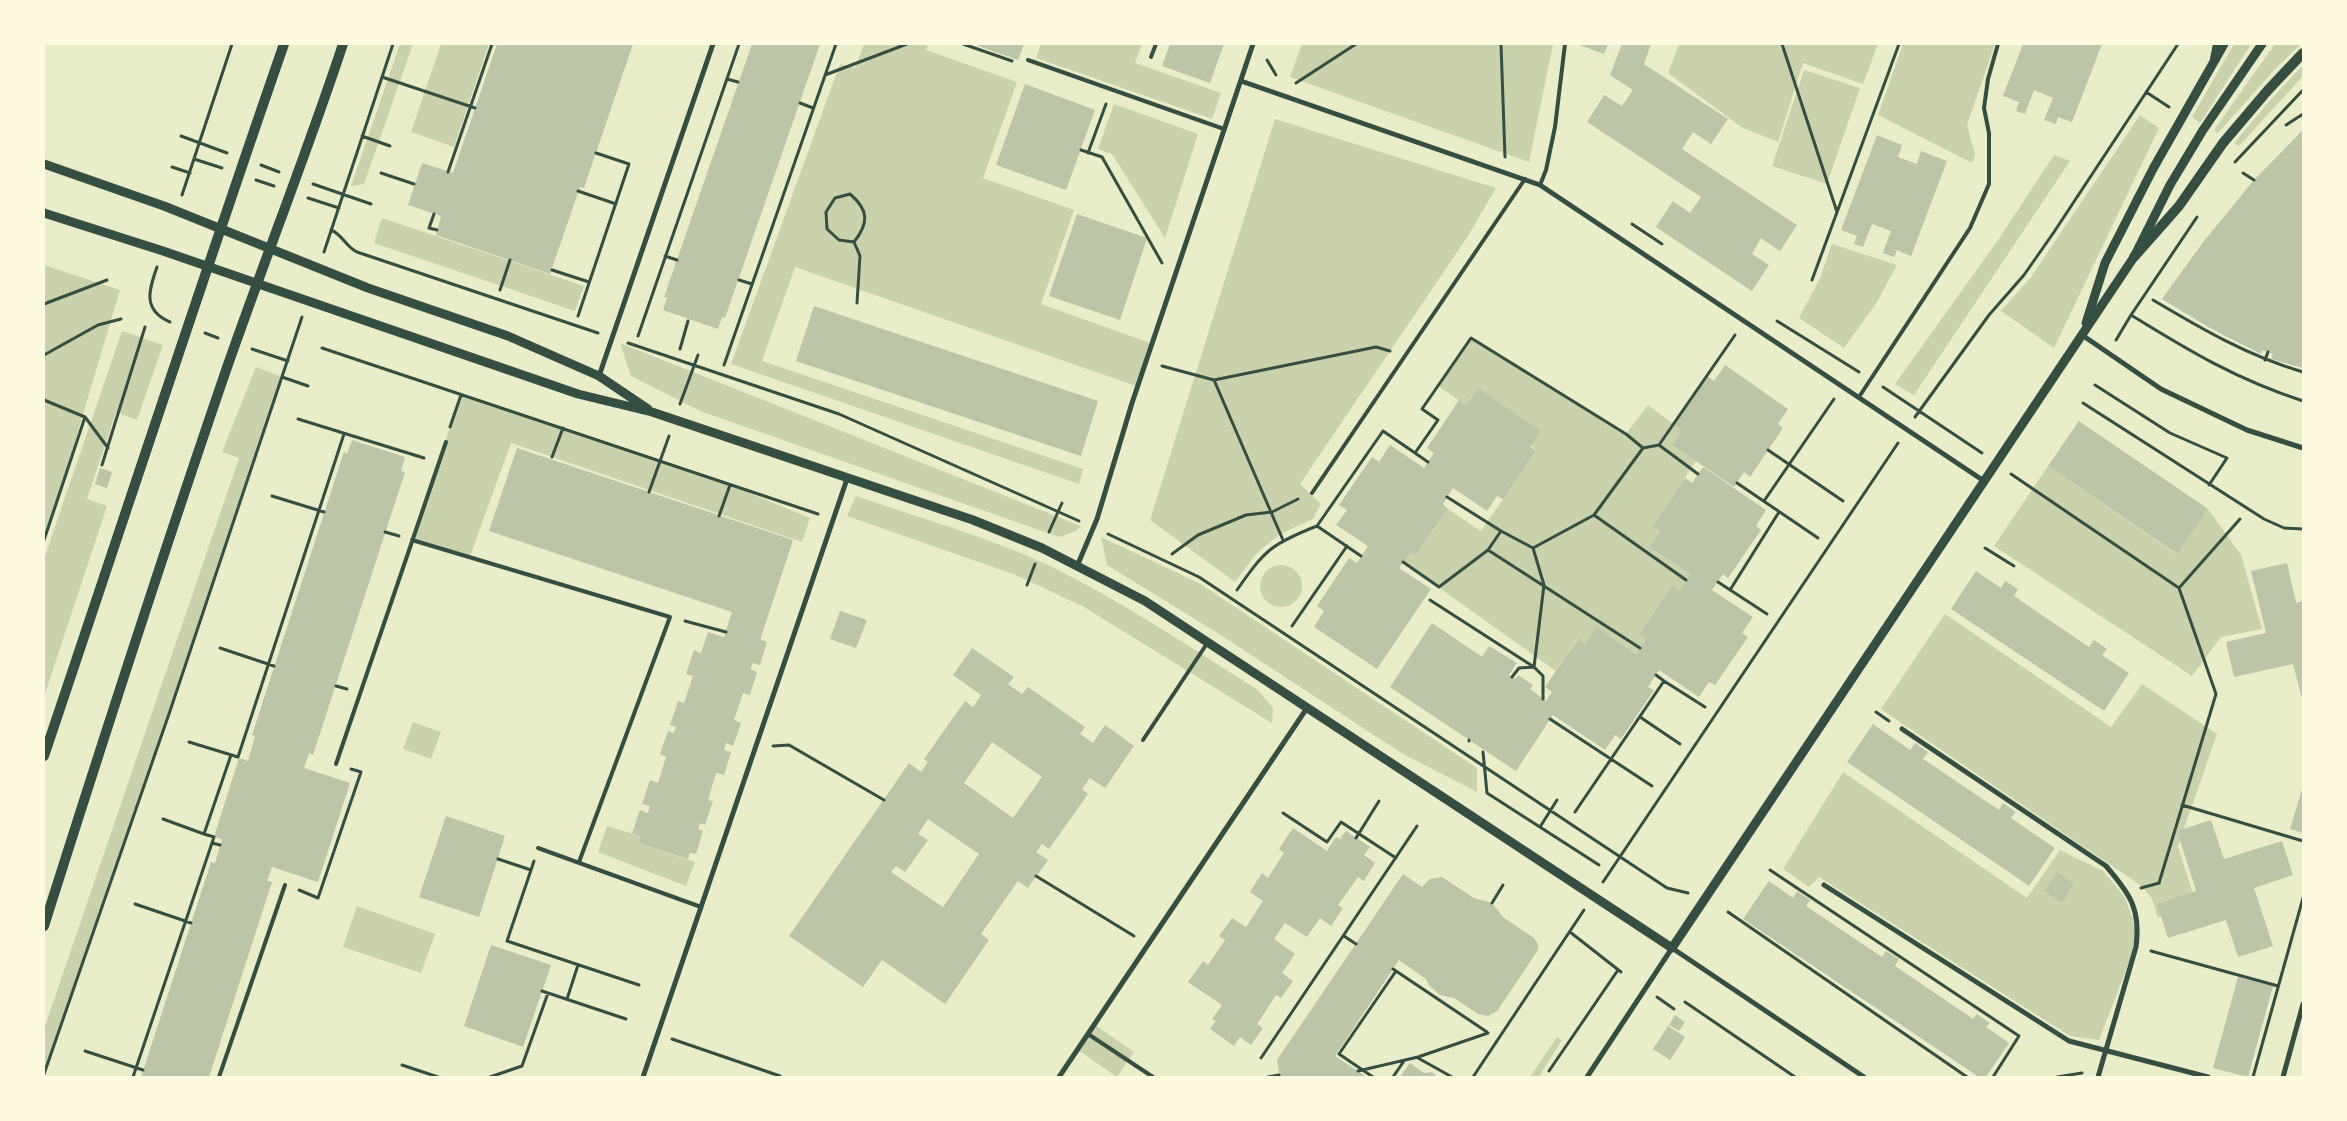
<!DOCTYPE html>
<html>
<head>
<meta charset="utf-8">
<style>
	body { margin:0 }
	#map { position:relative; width:2347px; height:1121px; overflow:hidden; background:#e9edc9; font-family:"PT Sans",sans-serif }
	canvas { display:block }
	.frame { position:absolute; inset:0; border:45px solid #fefae0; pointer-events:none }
</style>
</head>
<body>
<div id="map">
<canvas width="2347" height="1121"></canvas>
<div class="frame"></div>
</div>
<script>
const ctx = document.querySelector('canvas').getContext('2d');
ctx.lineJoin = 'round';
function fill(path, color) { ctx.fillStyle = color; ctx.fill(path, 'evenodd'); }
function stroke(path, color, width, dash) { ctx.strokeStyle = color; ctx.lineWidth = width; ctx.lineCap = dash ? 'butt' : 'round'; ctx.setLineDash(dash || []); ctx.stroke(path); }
fill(new Path2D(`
	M400 44H413L364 184 351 186Z
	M441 44H489L454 147 411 132Z
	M864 44H928L926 50 1017 82 983 178 1074 210 1041 304 1150 343 1136 386 795 267 762 361 1083 469 1079 484 731 364 840 64 855 68Z
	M1041 44H1142L1135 63 1221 93 1212 119 1036 58Z
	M1302 44H1553L1529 162 1290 77Z
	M1679 44H1878L1863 84 1803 63 1778 142 1741 127 1668 73Z
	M1903 44H1995L1967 125 1975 155 1972 163 1878 115Z
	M2234 44H2251L2200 123 2192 117Z
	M2275 44H2301L2276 68 2218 133 2214 130Z
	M2303 65V76L2239 146 2234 143 2274 96Z
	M1804 70 1860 88 1827 184 1772 166Z
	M1114 104 1198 134 1165 238 1112 154 1098 149Z
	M2140 115 2159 128 2054 348 2001 311 2031 277Z
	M1275 119 1496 188 1468 236 1300 484 1321 504 1313 519 1280 534 1257 553 1235 582 1150 520Z
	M2054 155 2070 161 1914 395 1895 384 1996 243Z
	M382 218 584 286 575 311 374 243Z
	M1832 244 1897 265 1877 302 1844 348 1799 318 1820 278Z
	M44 265 120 290 44 545Z
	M122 331 163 345 137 420 116 412 87 499 107 506 44 697V559Z
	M1471 338 1626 434 1648 405 1681 430 1672 445 1696 461 1652 527 1660 531 1649 547 1690 574 1679 591 1671 586 1639 634 1646 639 1636 654 1596 628 1585 644 1577 639 1556 671 1403 562 1410 553 1415 556 1448 509 1481 531 1536 451 1478 388 1466 405 1438 386Z
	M620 343 1081 526 1076 531 1059 537 700 411 631 376Z
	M256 367 282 377 170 711 44 1074V1029L239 458 222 452Z
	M461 395 730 485 810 518 802 542 511 443 470 556 412 540Z
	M2048 466 2176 554 2208 509 2241 555 2262 629 2221 637 2192 676 1994 546Z
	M856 496C919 518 986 536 1046 564 1120 600 1188 646 1258 690L1273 708 1272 723 1084 607 1016 575 847 516Z
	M1101 537 1199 583 1477 768V792L1403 754 1219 634 1107 565Z
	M1260 586a21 21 0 1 1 42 0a21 21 0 1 1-42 0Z
	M1945 614 2111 727 2142 684 2217 734 2178 846 2197 906 2158 918 2152 899 2143 887 1881 709Z
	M413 722 441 732 431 759 403 749Z
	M1843 772 2027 898 2060 850 2103 871 2124 896 2133 919 2135 936 2133 952 2099 1040 2070 1036 1819 877 1809 887 1783 869Z
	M607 826 640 836 638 843 695 862 686 886 598 852Z
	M357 906 435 934 421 973 343 947Z
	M1095 1025 1134 1052 1117 1077 1078 1050Z
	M1557 1037 1562 1040 1540 1075 1543 1077H1530Z`), '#cad2ad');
fill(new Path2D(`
	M497 44H633L584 188 580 187 550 274 436 235 441 216 408 205 422 163 453 173Z
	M752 44H820L725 318 722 317 718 329 663 310 667 298 664 297Z
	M973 44H1024L1018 60Z
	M1170 44H1224L1210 83 1162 66Z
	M1577 44H1608L1604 54Z
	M1622 44H1651L1644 64 1728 119 1711 144 1693 132 1682 149 1797 225 1780 251 1761 238 1752 254 1769 265 1752 291 1656 227 1673 201 1690 213 1701 197 1587 122 1604 95 1622 106 1633 90 1610 75Z
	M2023 44H2102L2072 122 2058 117 2056 124 2044 120 2053 98 2034 90 2025 114 2016 111 2019 102 2003 96Z
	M1025 84 1095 110 1066 190 996 165Z
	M2303 130V368L2271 359 2273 354 2262 350 2261 354 2210 328 2162 299 2204 241 2254 180Z
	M1877 135 1902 145 1898 157 1917 164 1921 151 1947 161 1911 256 1897 250 1894 257 1883 253 1891 231 1872 224 1863 247 1854 244 1857 236 1841 230Z
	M1077 214 1147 238 1120 320 1049 296Z
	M814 306 1098 401 1081 456 796 361Z
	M1725 365 1788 409 1778 424 1783 428 1750 477 1744 472 1734 487 1672 445 1681 430 1674 425 1707 376 1714 381Z
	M1478 388 1541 431 1530 447 1536 451 1503 499 1497 496 1487 511 1453 488 1443 504 1448 509 1415 556 1410 553 1399 568 1431 589 1377 669 1314 627 1324 611 1317 606 1349 558 1357 563 1368 546 1336 525 1347 510 1339 505 1372 457 1379 462 1390 445 1424 468 1434 453 1427 448 1459 400 1466 405Z
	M2079 421 2208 509 2177 554 2048 466Z
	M352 440 405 457 401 471 405 472 313 755 309 753 304 768 350 783 318 882 272 867 267 881 272 882 209 1077H141L211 862 215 863 219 849 222 839 214 837 239 758 248 761 255 736 252 735 344 452 347 454Z
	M517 448 793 540 761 637V640L767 642 760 665 753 663 750 669 757 672 750 695 743 693 734 720 741 723 733 746 726 743 724 750 731 752 724 775 716 773 708 800 713 801 705 825 700 823 698 829 703 831 696 854 690 853 688 859 638 843 640 836 632 833 640 810 648 813 650 806 642 804 650 780 658 783 666 757 660 754 668 731 674 733 676 727 670 725 678 701 684 703 693 676 686 674 694 650 701 653 708 632 724 637 732 612 489 531Z
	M1703 467 1766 510 1756 526 1761 530 1728 578 1723 574 1712 590 1753 617 1742 633 1748 637 1715 685 1709 682 1699 697 1659 670 1648 687 1654 690 1621 739 1615 735 1605 750 1553 715 1516 771 1390 687 1432 623 1482 657 1489 646 1517 663 1509 675 1515 679 1518 675 1533 685 1530 689 1546 701 1552 692 1545 687 1578 639 1585 644 1596 627 1636 654 1646 639 1639 634 1672 585 1679 591 1690 574 1649 547 1660 531 1652 527 1685 478 1692 483Z
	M100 468 112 472 107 488 95 484Z
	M2287 563 2296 603 2303 601V702L2293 664 2234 677 2226 642 2266 633 2251 571Z
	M1976 571 2001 588 2005 581 2018 589 2014 596 2089 647 2094 640 2107 649 2102 655 2129 673 2104 711 1951 609Z
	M840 611 867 620 856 648 830 639Z
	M972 648 1014 677 1008 684 1022 694 1028 687 1085 727 1080 734 1093 743 1105 725 1134 746 1105 788 1090 778 1082 789 1088 794 1049 849 1042 844 1036 852 1048 860 1028 888 1018 881 981 934 989 940 945 1004 882 960 863 987 789 936 909 763 921 772 928 762 924 759 965 701 973 707 981 695 953 675ZM992 742 1042 777 1013 818 964 783ZM928 819 979 854 943 907 891 872 896 866 905 872 928 840 918 834Z
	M1873 724 1910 750 1915 743 1928 752 1923 759 1999 810 2003 803 2016 812 2011 818 2055 848 2029 886 1847 762Z
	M2303 786V833L2290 829Z
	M446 816 505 836 479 917 419 897Z
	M2211 820 2224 859 2282 841 2293 875 2254 888 2273 946 2238 957 2226 920 2168 938 2157 904 2196 891 2177 831Z
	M1293 828 1327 851 1336 837 1340 839 1346 831 1370 847 1364 855 1375 863 1364 881 1358 877 1338 905 1343 908 1331 926 1320 918 1307 937 1285 923 1274 939 1295 954 1282 973 1293 981 1281 998 1276 995 1257 1024 1263 1028 1251 1045 1240 1037 1234 1046 1210 1029 1216 1021 1212 1019 1222 1005 1188 982 1203 961 1208 965 1225 940 1219 936 1232 918 1246 927 1263 901 1250 892 1262 873 1268 878 1284 853 1279 849Z
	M2057 872 2074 884 2062 903 2044 891Z
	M1403 874 1422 887 1430 879 1442 877 1474 898 1492 903 1503 917 1534 938 1538 944V950L1497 1011 1488 1016 1478 1014 1454 998 1440 995 1429 985 1426 979 1399 960 1335 1056 1367 1077H1280L1277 1060Z
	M1769 881 1793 898 1797 891 1810 900 1806 906 1882 957 1886 951 1899 959 1895 966 1973 1019 1977 1014 1990 1023 1986 1027 2009 1043 1986 1077H1979L1743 919Z
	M491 945 551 965 523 1047 464 1026Z
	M2238 977 2273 986 2248 1077 2213 1068Z
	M1675 1015 1685 1022 1679 1031 1669 1025Z
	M1668 1026 1685 1037 1670 1060 1653 1049Z
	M1410 1063 1424 1073 1432 1072 1437 1077H1400Z`), '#bcc5a7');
stroke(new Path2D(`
	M963 44 1012 61
	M1501 44 1505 157
	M1782 44 1837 212
	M1267 60 1276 75
	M825 75 907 44
	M382 77 475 108
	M727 79 738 82
	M1296 83 1356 44
	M2146 92 2169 107
	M800 103 813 108
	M2286 125 2303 114
	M181 136 227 153
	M362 136 390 146
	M1081 150 1102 157 1162 263
	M1088 153 1106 104
	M194 159 222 168
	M2235 162 2303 90
	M261 165 279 172
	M172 167 190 173
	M448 172 492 44
	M381 173 414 184
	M2243 173 2254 180
	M256 180 274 186
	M313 184 371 204
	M578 191 616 204
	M850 194C869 210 869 223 854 242L839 240 827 229 826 212 835 198Z
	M182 195 232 44
	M308 198 339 208
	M434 214 429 228 437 230
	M2197 217 2131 315C2191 352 2236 379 2303 401
	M1632 224 1662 244
	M331 230C342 234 346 247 357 252L598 333
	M854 242 860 256 857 303
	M324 252 393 44
	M665 256 677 260
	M157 267C149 290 142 310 170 322
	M552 270 589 282
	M739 280 752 284
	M1812 280 1899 44
	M500 290 510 260
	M2153 300C2202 329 2248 356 2303 372
	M44 304 107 280
	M578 316 629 164 596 153
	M1777 321 1859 372
	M205 333 218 338
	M638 336 739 44
	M2116 340 2131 315
	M628 343 839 414 1079 521
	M322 348 818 514
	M252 349 288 361
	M680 349 688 321
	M44 355 98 325 121 319
	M2265 360 2268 352
	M724 365 836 44
	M1162 366 1214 380
	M282 377 308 386
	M2095 385 2170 433 2227 458 2209 485
	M1883 387 1982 453
	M44 400 85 417 108 448
	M2083 403 2264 519 2284 528 2303 529
	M680 404 698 355
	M1915 417 1989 315 2024 275 2054 232 2178 44
	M298 419 424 458
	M450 427 461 395
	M1659 445 1698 474
	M1768 450 1843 501
	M552 457 563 428
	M1428 462 1415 453 1438 420 1422 409 1471 338 1626 434 1643 448
	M102 465 145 327
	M2011 474 2179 588 2216 694 2159 883 2141 888
	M1737 483 1818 538
	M649 492 669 436
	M272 496 324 512
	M1447 497 1501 531
	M1764 501 1834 399
	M1594 515 1686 580
	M719 516 730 485
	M385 532 399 536
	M1049 532 1062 503
	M1108 534 1199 577 1667 888 1688 893
	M44 540 85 417
	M1283 540 1214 380 1376 347 1390 351
	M1533 548 1544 585 1534 667 1543 676V699
	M1985 548 2014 566
	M1172 554 1198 535 1246 515 1272 512 1298 499
	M1361 556 1317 526 1383 431 1415 453
	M1403 562 1439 587 1488 550
	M1718 582 1767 614
	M1027 585 1035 564
	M2179 588 2240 519
	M1237 590C1265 550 1271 544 1317 526
	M1730 590 1779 512
	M1430 600 1534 667
	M685 621 726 632
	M1292 626 1347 546
	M220 648 274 666
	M1640 648 1488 550 1501 531 1533 548 1594 515 1643 448 1659 445 1735 335
	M1656 675 1664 681
	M1512 677 1519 668 1534 667
	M336 686 347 689
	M1876 712 1889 721
	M1640 717 1680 744
	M1550 719 1652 786
	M1469 741V740
	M189 742 238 757 344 434
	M773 746 789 745 884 800
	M1483 752 1487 793 1599 865
	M2182 805 2303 841
	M1575 812 1664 681 1705 707
	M1283 813 1327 842 1341 822 1396 858
	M163 819 204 834
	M1540 827 1557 800
	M1356 838 1379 801
	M212 843 220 845
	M498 859 531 870 534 861
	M531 870 507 941 639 985
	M1770 870 2019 1036 1993 1077
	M1036 876 1134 936
	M1603 882 1898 443
	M299 890 318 898 361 772 351 769
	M1492 903 1503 885
	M135 904 191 923
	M1728 912 1967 1077
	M1570 932 1621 972
	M1344 936 1356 944
	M2151 951 2278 986
	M1393 969 1487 1032
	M542 991 626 1019
	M1657 997 1674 1009
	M567 999 578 965
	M1685 1002 1795 1077
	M672 1039 780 1076
	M85 1051 143 1070
	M1261 1058 1417 826
	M1418 1058 1452 1077
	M402 1065 438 1077
	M1358 1071 1418 1057 1488 1033
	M1549 1071 1618 970
	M44 1074 170 711 302 317
	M133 1077 214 837 204 834 231 755
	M490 1077 522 1066 548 993
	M1268 1077 1279 1075
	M1373 1077 1339 1054 1396 971
	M1393 1077 1404 1061
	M1473 1077 1584 910
	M2057 1077 2082 1073
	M2253 1077 2303 898`), '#344e41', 3);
stroke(new Path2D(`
	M1151 57 1156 44
	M1028 60 1224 129
	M1540 185 1546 170 1555 127 1565 44
	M1859 397 1970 228 1989 184V133L1984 108 1988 79 1998 44
	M1312 493 1525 179
	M412 540 670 617 579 862
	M1143 740 1208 642
	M336 764 446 442
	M538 848 701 907
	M1088 1034 1153 1077
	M219 1077 285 885`), '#344e41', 4);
stroke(new Path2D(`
	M1241 81 1540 185 1984 481
	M2082 335 2161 389 2247 430 2303 448
	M599 376 713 44
	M1078 564 1097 519 1132 403 1253 44
	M1902 729 2106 866C2130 894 2141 909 2136 947L2098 1077
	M1824 885 2069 1041 2208 1077
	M643 1077 847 479
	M1059 1077 1307 708
	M1587 1077 1672 948 1864 1077
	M2283 1077 2303 1004`), '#344e41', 5);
stroke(new Path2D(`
	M44 164 164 206 368 288 508 336 599 376 648 409
	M44 213 163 251 578 394 652 412 973 520 1042 548 1145 601 1672 948 2134 257 2170 185 2203 130 2262 44
	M2086 323 2105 263 2154 167 2224 44`), '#344e41', 9);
stroke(new Path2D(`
	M2215 59 2218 44
	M2134 257 2179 206 2223 143 2268 90 2303 53
	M44 756C124 519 202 280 284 44
	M44 926C102 743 161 560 223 379 262 266 306 156 343 44`), '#344e41', 10);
</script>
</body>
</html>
